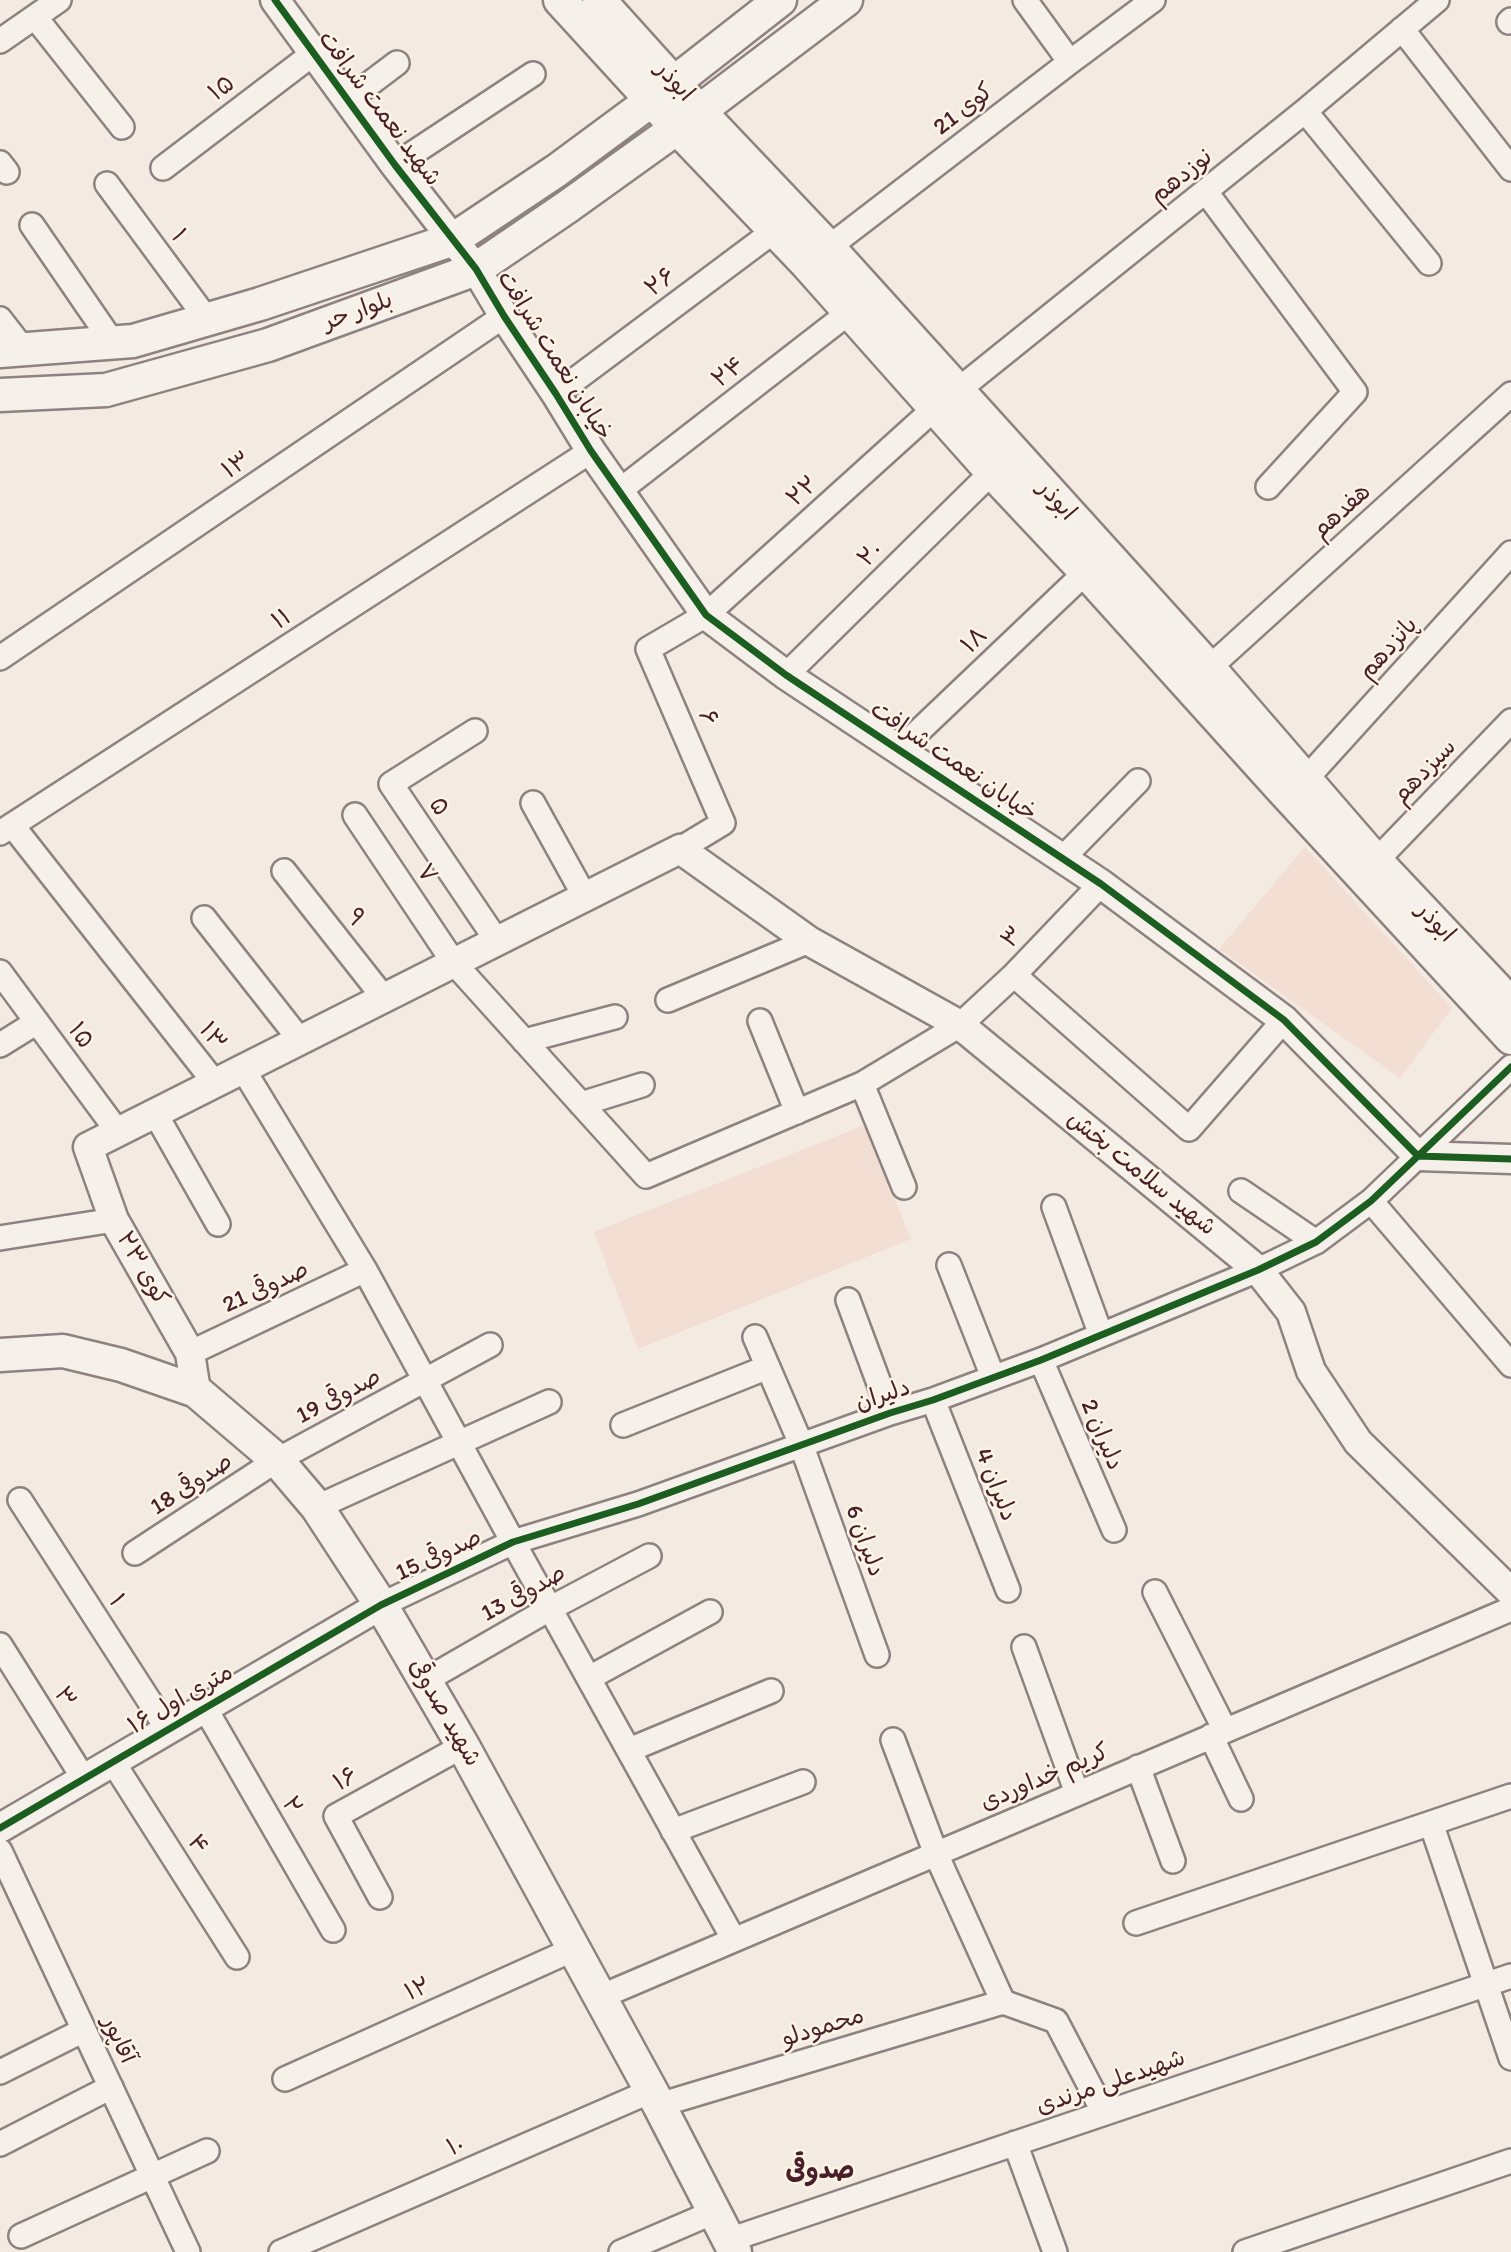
<!DOCTYPE html>
<html>
<head>
<meta charset="utf-8">
<style>
	body { margin:0 }
	canvas { display:block; background:#f3eae1 }
</style>
</head>
<body>
<canvas width="1511" height="2252"></canvas>
<script>
const ctx = document.querySelector('canvas').getContext('2d');
ctx.lineJoin = 'round';
function fill(path, color) { ctx.fillStyle = color; ctx.fill(path, 'evenodd'); }
function stroke(path, color, width, dash) { ctx.strokeStyle = color; ctx.lineWidth = width; ctx.lineCap = dash ? 'butt' : 'round'; ctx.setLineDash(dash || []); ctx.stroke(path); }
function label(font, color, halo, rows, align = 'center') {
  ctx.font = font + ' Itim,"Playpen Sans Arabic",sans-serif'; ctx.lineWidth = 5; ctx.setLineDash([]); ctx.textBaseline = 'middle'; ctx.strokeStyle = halo; ctx.fillStyle = color; for (const [text, x, y, turn = 0] of rows) {
    ctx.save(); ctx.translate(x, y); ctx.rotate((+turn || 0) * Math.PI / 180); ctx.textAlign = isNaN(turn) ? turn : align; if (halo) ctx.strokeText(text, 0, 0); ctx.fillText(text, 0, 0); ctx.restore();
  }
}
fill(new Path2D(`
	M1305 847 1452 1008 1400 1078 1219 949Z
	M865 1125 911 1239 638 1349 594 1232Z`), '#f3ded3');
const minor = new Path2D(`
	M1025 0 1070 62
	M35 17 122 127
	M1509 22 1511 20
	M1402 29 1511 169
	M0 41 59 0
	M348 100 397 63
	M1305 111 1429 263
	M0 163 7 172
	M395 165 533 74
	M163 168 314 53
	M107 184 206 318
	M1206 192 1355 392 1268 487
	M32 225 113 343
	M816 257 1070 62 1153 0
	M0 319 24 350
	M957 391 1305 111 1437 0
	M556 394 786 222
	M619 491 860 304
	M0 658 504 316
	M1209 668 1511 394
	M786 675 992 472
	M475 731 391 784 497 941
	M900 749 1086 572
	M1305 780 1511 553
	M533 803 585 897
	M355 815 454 963 646 1176 862 1084 960 1025 1014 975 1101 884
	M12 825 215 1083
	M0 833 591 451
	M680 849 723 823 648 649 706 615 935 408
	M1063 858 1138 781
	M1376 861 1511 721
	M284 871 384 998
	M204 918 300 1040
	M0 972 118 1132
	M1014 975 1189 1129 1284 1020
	M668 1000 809 941
	M760 1021 797 1112
	M524 1041 615 1017
	M0 1045 37 1022
	M243 1069 365 1270 513 1542 734 1940
	M862 1084 904 1187
	M581 1104 642 1085
	M155 1113 218 1224
	M1241 1191 1316 1242
	M1371 1201 1511 1365
	M1054 1207 1101 1335
	M0 1238 114 1220
	M949 1265 993 1377
	M848 1300 890 1413
	M755 1337 801 1444 877 1655
	M190 1353 365 1270
	M1041 1360 1114 1530
	M933 1400 1008 1590
	M623 1425 768 1367
	M20 1500 168 1730
	M317 1507 549 1402
	M135 1553 277 1460 490 1345
	M1155 1592 1225 1730
	M381 1605 513 1542 638 1504 890 1413 933 1400 1041 1360 1258 1270 1316 1242 1371 1201 1511 1067
	M0 1645 84 1779
	M1024 1647 1077 1793
	M589 1678 710 1612
	M426 1680 551 1608 649 1556
	M205 1708 333 1930
	M1211 1736 1241 1799
	M893 1740 936 1854 1003 2002 1056 2021 1104 2113
	M629 1750 771 1691
	M113 1762 237 1957
	M1138 1767 1173 1861
	M1431 1823 1511 2058
	M673 1831 803 1782
	M0 1851 188 2252
	M380 1897 336 1816 463 1746
	M1136 1923 1511 1796
	M600 1997 1511 1609
	M0 2072 84 2030
	M285 2079 574 1949
	M659 2105 1003 2002
	M1015 2143 1055 2252
	M0 2144 111 2087
	M21 2236 207 2151
	M729 2240 1511 1976
	M281 2252 651 2091
	M621 2252 714 2212
	M1245 2252 1511 2161`);
const tertiary = new Path2D(`
	M275 0 395 165 476 269 504 316 556 394 591 451 706 615 786 675 1101 884 1284 1020 1418 1156 1511 1159
	M196 1391 190 1353 114 1220 88 1147 680 849 809 941 960 1025 1258 1270 1291 1312 1311 1371 1358 1442 1511 1592
	M0 1828 381 1605`);
const secondary = new Path2D(`
	M560 0 677 128 807 264 992 472 1086 572 1280 787 1511 1038
	M599 0 699 111 829 248 1209 668 1376 861 1511 1004
	M0 351 133 341 260 304 454 239 556 171 652 100 780 0
	M0 395 106 390 268 345 476 269 567 207 677 128 846 0
	M0 1355 63 1351 121 1365 196 1391 277 1460 317 1507 381 1605 463 1746 659 2105 735 2252`);
stroke(minor, '#8e8280', 28);
stroke(tertiary, '#8e8280', 33);
stroke(secondary, '#8e8280', 37);
stroke(minor, '#f5f1ea', 23);
stroke(tertiary, '#f5f1ea', 28);
stroke(secondary, '#f5f1ea', 32);
stroke(new Path2D(`
	M275 0 395 165 476 269 504 316 556 394 591 451 706 615 786 675 1101 884 1284 1020 1418 1156 1511 1159
	M0 1828 381 1605 513 1542 638 1504 890 1413 933 1400 1041 1360 1258 1270 1316 1242 1371 1201 1511 1067`), '#1b5e20', 7);
label('24px', '#4a1f2b', '#fcf5e5', [
	["ابوذر",674,82,48],
	["۱۵",222,89,-37],
	["شهید نعمت شرافت",379,109,53],
	["کوی 21",964,110,-38],
	["نوزدهم",1182,177,-39],
	["۱",178,236,54],
	["۲۶",661,283,-37],
	["بلوار حر",358,312,-20],
	["خیابان نعمت شرافت",554,356,58],
	["۲۴",729,373,-38],
	["۱۳",237,466,-34],
	["۲۲",803,492,-42],
	["ابوذر",1056,501,48],
	["هفدهم",1342,512,-42],
	["۲۰",871,555,-45],
	["۱۱",282,620,-33],
	["۱۸",975,641,-44],
	["پانزدهم",1389,649,-48],
	["۶",707,718,67],
	["خیابان نعمت شرافت",953,762,34],
	["سیزدهم",1425,772,-46],
	["۵",438,807,56],
	["۷",426,874,56],
	["۹",355,918,52],
	["ابوذر",1435,923,47],
	["۳",1013,938,-46],
	["۱۵",80,1036,54],
	["۱۳",212,1037,52],
	["شهید سلامت بخش",1141,1174,39],
	["کوی ۲۳",142,1269,60],
	["صدوقی 21",266,1288,-25],
	["دلیران",883,1396,-18],
	["صدوقی 19",339,1397,-28],
	["دلیران 2",1101,1435,67],
	["صدوقی 18",192,1485,-33],
	["دلیران 4",995,1485,68],
	["دلیران 6",864,1541,70],
	["صدوقی 15",439,1556,-25],
	["صدوقی 13",524,1594,-29],
	["۱",116,1601,57],
	["۳",64,1698,58],
	["۱۶ متری اول",181,1700,-30],
	["شهید صدوقی",444,1713,60],
	["کریم خداوردی",1045,1778,-23],
	["۱۶",346,1780,-29],
	["۲",291,1806,60],
	["۴",197,1845,57],
	["۱۲",418,1990,-24],
	["محمودلو",823,2028,-17],
	["آقاپور",118,2040,65],
	["شهیدعلی مرندی",1111,2083,-19],
	["۱۰",456,2147,-24]
]);
label('bold 26px', '#4a1f2b', '#fcf5e5', [
	["صدوقی",820,2171]
]);
</script>
</body>
</html>
